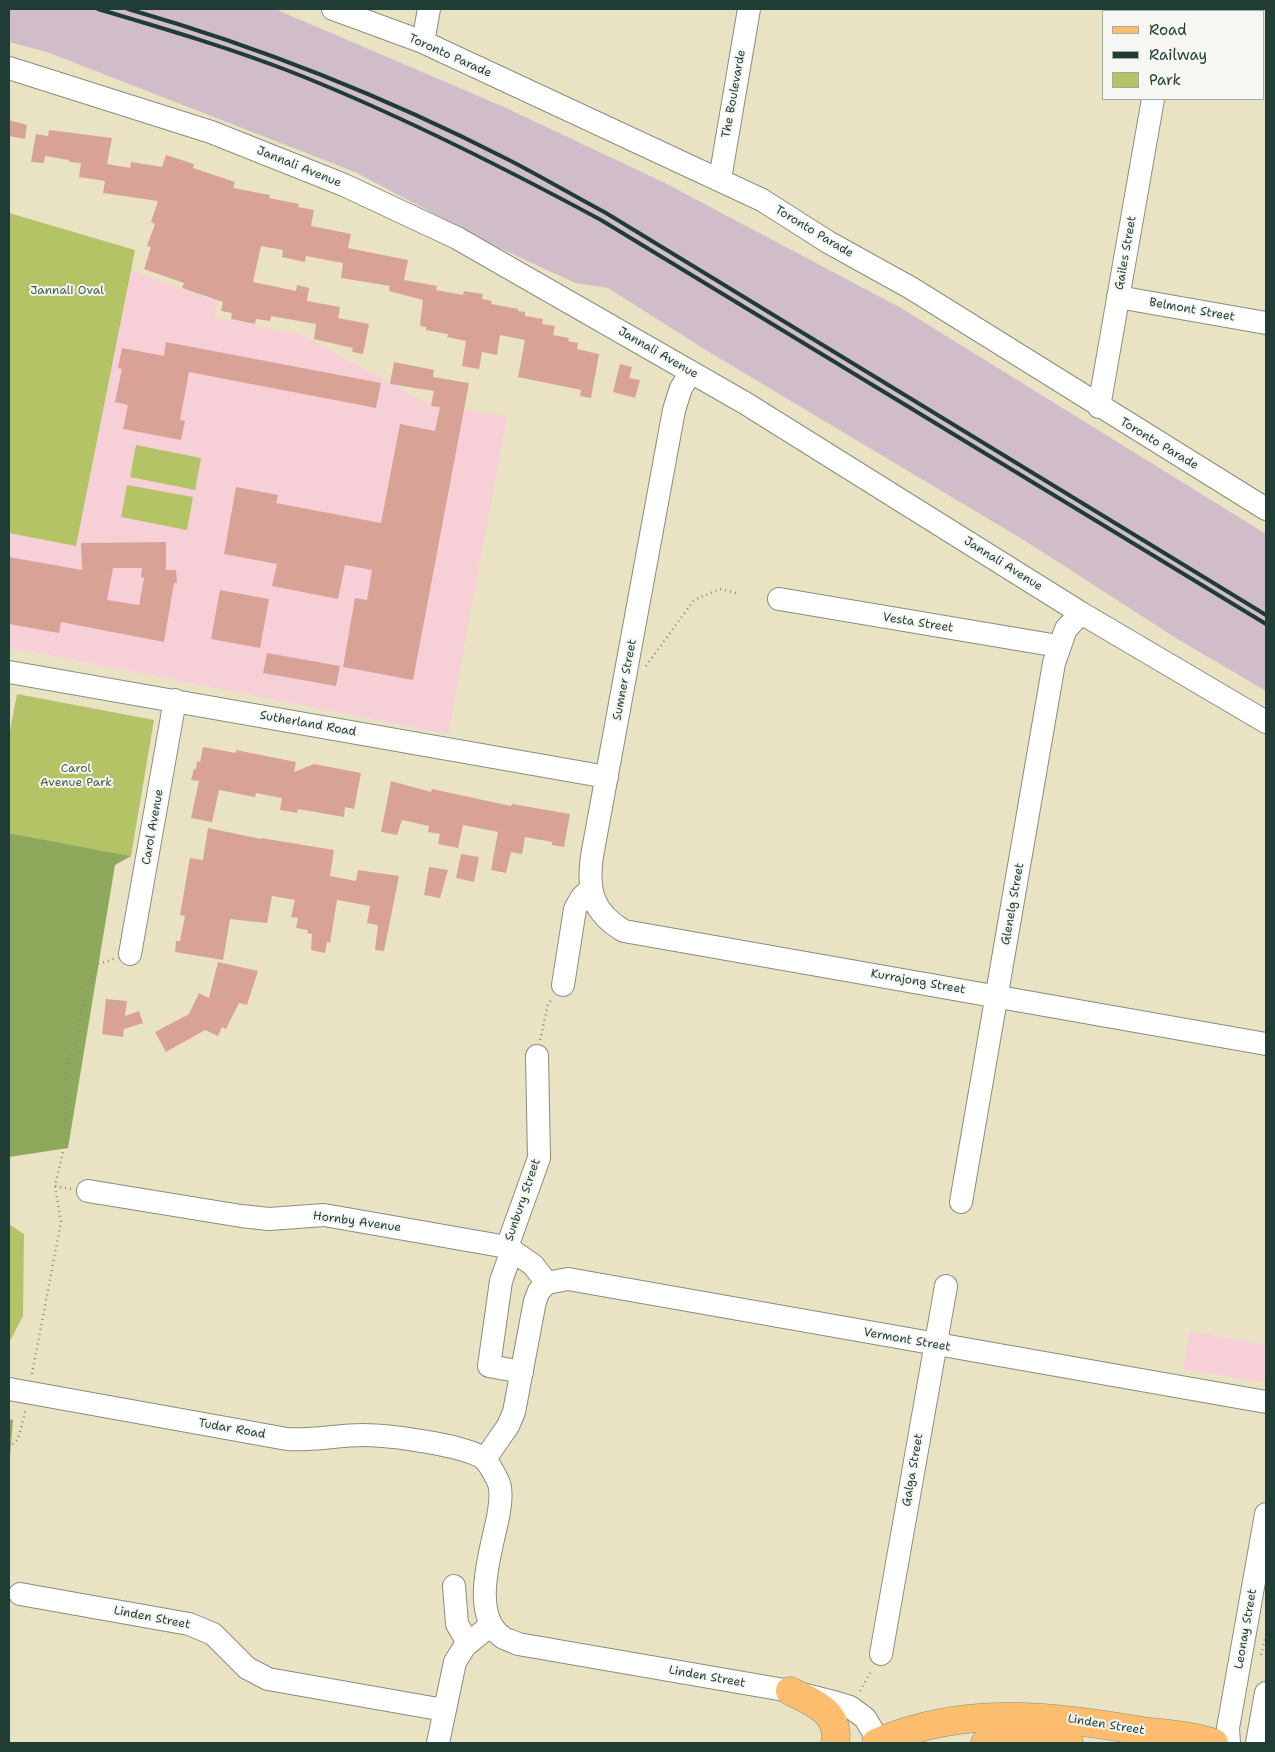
<!DOCTYPE html>
<html>
<head>
<meta charset="utf-8">
<style>
	body { margin:0 }
	#map { position:relative; width:1275px; height:1752px; overflow:hidden; background:#eae3c3; font-family:"Shantell Sans",sans-serif }
	canvas { display:block }
	.frame { position:absolute; inset:0; border:10px solid #1f3d34; pointer-events:none }
	.legend { position:absolute; left:1102px; top:10px; width:162px; height:90px; box-sizing:border-box; background:#f6f6f2; border:1px solid #a0aca6; margin:0; padding:6px 9px; list-style:none; font-size:15px; color:#1f3d34 }
	.legend li { display:flex; align-items:center; gap:10px; height:25px }
	.legend b { width:25px; border:1px solid #a0aca6 }
</style>
</head>
<body>
<div id="map">
<canvas width="1275" height="1752"></canvas>
<div class="frame"></div>
<ul class="legend">
<li><b style="height:6px;background:#fcbd6f"></b>Road</li>
<li><b style="height:6px;background:#1f3d34"></b>Railway</li>
<li><b style="height:14px;background:#b3c366"></b>Park</li>
</ul>
</div>
<script>
const ctx = document.querySelector('canvas').getContext('2d');
ctx.lineJoin = 'round';
function fill(path, color) { ctx.fillStyle = color; ctx.fill(path, 'evenodd'); }
function stroke(path, color, width, dash) { ctx.strokeStyle = color; ctx.lineWidth = width; ctx.lineCap = dash ? 'butt' : 'round'; ctx.setLineDash(dash || []); ctx.stroke(path); }
function label(font, color, halo, rows, align = 'center') {
  ctx.font = font + ' "Shantell Sans",sans-serif'; ctx.lineWidth = 4; ctx.setLineDash([]); ctx.textBaseline = 'middle'; ctx.strokeStyle = halo; ctx.fillStyle = color; for (const [text, x, y, turn = 0] of rows) {
    ctx.save(); ctx.translate(x, y); ctx.rotate((+turn || 0) * Math.PI / 180); ctx.textAlign = isNaN(turn) ? turn : align; if (halo) ctx.strokeText(text, 0, 0); ctx.fillText(text, 0, 0); ctx.restore();
  }
}
fill(new Path2D(`
	M131 270 217 302 214 317 302 335 422 401 507 416 448 734 9 647V533L76 546Z
	M1190 1331 1266 1345V1383L1183 1369Z`), '#f6cfd7');
fill(new Path2D(`
	M9 9H275L504 107 665 183 901 308 1266 534V691L1179 640 1027 542 709 352 608 288 575 283 493 245 355 172 47 52 9 42Z`), '#d1bdc9');
fill(new Path2D(`
	M9 213 135 250 76 546 9 533Z
	M136 445 201 458 195 490 130 477Z
	M127 485 193 497 187 530 121 517Z
	M17 694 154 720 131 856 9 833V736Z
	M9 1224 24 1234 23 1316 9 1343Z`), '#b3c366');
fill(new Path2D(`
	M9 833 131 856 115 865 68 1148 9 1157Z
	M9 1419 13 1420 9 1469Z`), '#8ea95b');
fill(new Path2D(`
	M9 120 27 125 25 139 9 136Z
	M49 130 112 138 107 164 130 168 131 162 162 167 166 155 194 164 193 168 235 182 233 188 270 195 269 198 299 204 298 207 314 210 311 226 351 234 348 248 408 260 404 280 437 286 436 290 463 295 464 291 483 294 482 299 492 301 491 304 518 309V311L525 312V316L543 319 542 324 555 326 553 335 569 338 568 341 578 343 577 349 599 354 591 398 580 396 581 390 518 377 525 340 500 335 497 355 482 352 479 369 462 366 466 341 447 337 448 334 426 330V327L420 326 423 300 389 291 390 286 341 278 343 263 306 256 305 262 282 257 283 250 261 246 253 282 296 291 297 285 309 288 307 301 340 307 338 318 369 324 363 354 352 352 353 348 314 339 316 324 271 316 270 321 256 319 255 324 231 319 232 313 221 311 223 302 182 288 184 283 144 269 151 247 147 246 155 224 151 222 158 201 103 193 105 181 79 177 81 163 69 162V160L45 156 44 163 31 162 36 134 48 136Z
	M166 342 381 383 376 408 189 372 180 420 185 421 181 440 123 429 128 405 115 402 122 369 118 368 122 348 164 356Z
	M394 362 434 370 433 377 469 383 413 680 343 667 355 598 367 600 372 570 345 565 338 599 272 586 277 564 224 554 236 487 278 495 276 503 381 523 400 424 435 431 440 407 431 406 434 391 390 384Z
	M620 364 632 367 629 378 640 380 635 398 613 392Z
	M166 542V570H176L177 583H174L164 642 61 622 59 633 9 624V557L82 570 81 543ZM113 568H142L141 577 144 578 139 605 107 600Z
	M220 590 269 599 260 648 211 639Z
	M267 653 340 666 336 686 263 673Z
	M203 747 236 753V750L296 762 294 772 314 764 361 773 354 809 345 807 344 817 298 809 297 813 280 810 282 798 256 793 255 797 219 790 212 822 191 818 199 781 191 780 194 769H196L197 761 200 762Z
	M391 781 431 792 432 789 511 806 512 804 570 814 564 847 552 845V842L525 837 522 854 511 852 506 873 491 870 498 832 463 825 458 848 438 844 440 834 428 832 429 826 402 820 397 835 381 832Z
	M208 828 261 839V838L334 850 330 876 356 881 358 870 399 876 384 951 375 950 378 925 367 923 370 906 337 900 330 943 327 942 325 953 311 950 312 934 307 933 308 930 296 928 298 918 291 917 295 900 272 896 267 923 230 919 223 960 175 952 176 941H180L185 916 180 915 190 858 203 860Z
	M461 854 479 857 474 882 456 878Z
	M429 867 448 870 440 898 424 895Z
	M218 962 258 971 247 1005 239 1003 226 1029 222 1027 218 1036 205 1030 166 1052 155 1032 189 1014 199 993 209 998Z
	M106 999 127 1001 125 1016 139 1011 143 1023 124 1029 123 1037 102 1034Z`), '#d8a396');
const minor = new Path2D(`
	M333 9 423 42 762 200 828 242 911 288 1266 509
	M1169 11V9
	M423 42 429 9
	M9 68 211 132 344 185 457 238 745 403 1081 613 1266 722
	M720 179 749 9
	M1118 297 1266 323
	M691 372 681 388 674 410 592 856C587 891 593 913 624 931L1266 1044
	M1099 407 1153 99
	M779 599 1058 646
	M9 672 607 777
	M130 954 175 700
	M563 985 575 909 582 897 591 889
	M88 1191 241 1216 269 1219 324 1215 507 1247
	M961 1202 1054 663 1066 629 1081 613
	M512 1250 501 1281 489 1366 522 1372
	M547 1283 568 1279 1266 1402
	M9 1389 287 1439C313 1441 337 1435 363 1435 386 1435 470 1445 485 1460 490 1465 494 1473 497 1479 503 1489 500 1506 498 1517 492 1548 470 1613 501 1636 505 1640 513 1641 518 1644L790 1691 837 1703 850 1707 865 1718 880 1743
	M485 1459 508 1426 514 1412 535 1301 539 1291 547 1283 533 1265 507 1247 539 1158 537 1056
	M454 1586 457 1624 468 1643
	M20 1594 189 1624 213 1634 247 1668 268 1679 444 1710
	M881 1654 946 1286
	M438 1743 455 1662 465 1646 491 1625
	M1229 1743 1228 1728 1266 1514
	M1257 1743 1266 1693`);
const major = new Path2D(`
	M790 1691C813 1702 841 1713 835 1743
	M876 1743C964 1704 1052 1716 1143 1731 1165 1734 1192 1735 1214 1743
	M985 1743 1035 1740 1069 1743`);
stroke(minor, '#84907c', 24);
stroke(major, '#84907c', 29);
stroke(new Path2D(`
	M646 666 694 600 720 589 736 593
	M540 1040 548 1004 553 998
	M71 1189 55 1186 66 1138V1069L77 1038 82 1005 98 964 114 959
	M32 1374 61 1222 55 1186
	M9 1448 18 1439 26 1409
	M1261 1655 1266 1635
	M860 1691 872 1670`), '#84907c', 2.5, [1, 4]);
stroke(minor, '#fff', 22);
stroke(major, '#fcbd6f', 28);
stroke(new Path2D(`
	M98 9C162 28 227 47 289 71 396 113 499 165 601 220L1266 624
	M128 9C260 47 388 98 509 160 542 177 574 196 606 213L1266 615`), '#1f3d34', 4);
label('12px', '#1f3d34', '#f6f6f2', [
	["Toronto Parade",450,56,24],
	["The Boulevarde",734,94,-80],
	["Jannali Avenue",299,167,22],
	["Toronto Parade",814,232,31],
	["Gailes Street",1126,253,-80],
	["Belmont Street",1192,310,10],
	["Jannali Avenue",658,353,30],
	["Toronto Parade",1159,444,31],
	["Jannali Avenue",1003,564,32],
	["Vesta Street",918,623,9],
	["Sumner Street",625,680,-79],
	["Sutherland Road",308,724,10],
	["Carol Avenue",153,827,-80],
	["Glenelg Street",1013,904,-80],
	["Kurrajong Street",918,982,10],
	["Sunbury Street",523,1200,-71],
	["Hornby Avenue",357,1222,8],
	["Vermont Street",907,1340,10],
	["Tudar Road",232,1429,10],
	["Galga Street",913,1470,-80],
	["Linden Street",152,1618,11],
	["Leonay Street",1246,1629,-80],
	["Linden Street",707,1677,10],
	["Linden Street",1106,1725,9]
]);
label('12px', '#445e40', '#f6f6f2', [
	["Jannali Oval",67,291],
	["Carol",76,769],
	["Avenue Park",76,783]
]);
</script>
</body>
</html>
